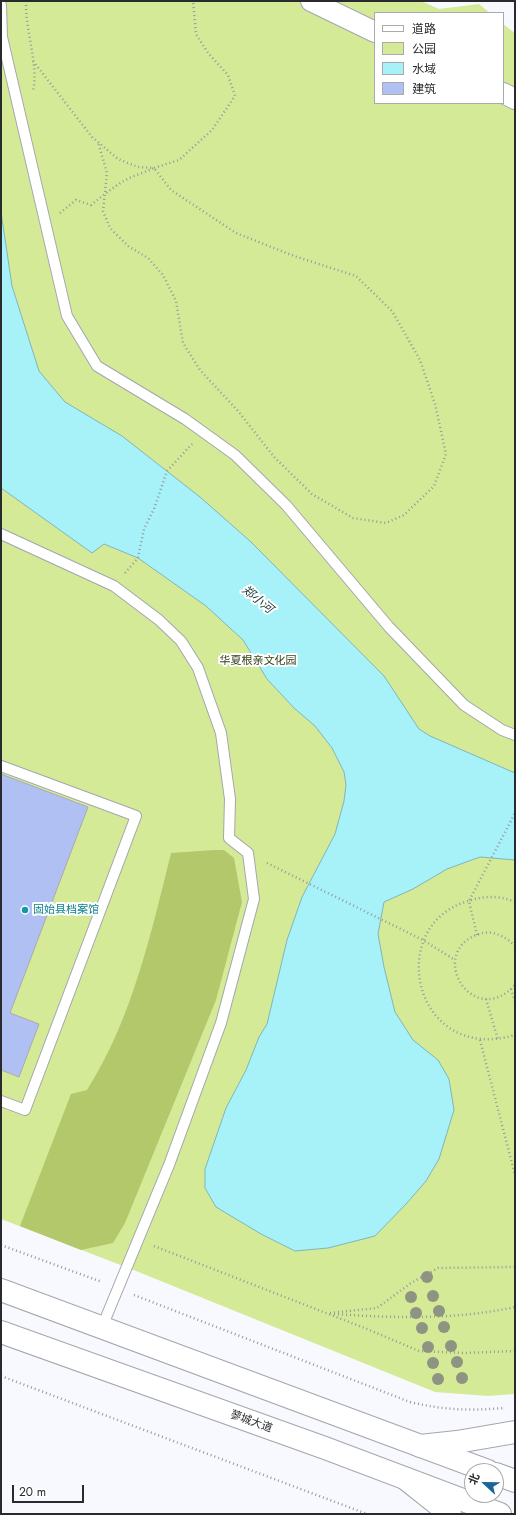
<!DOCTYPE html>
<html>
<head>
<meta charset="utf-8">
<style>
	body { margin:0 }
	#map { position:relative; width:516px; height:1515px; overflow:hidden; background:#f8f9fe; font-family:Jost,"Noto Sans SC",sans-serif }
	canvas { display:block }
	.frame { position:absolute; inset:0; border:2px solid #292a2d; pointer-events:none }
	.legend { position:absolute; left:374px; top:12px; width:130px; height:92px; box-sizing:border-box; background:#fff; border:1px solid #a9aaab; margin:0; padding:5px 7px; list-style:none; font-size:12px; color:#292a2d }
	.legend li { display:flex; align-items:center; gap:8px; height:20px }
	.legend b { width:20px; border:1px solid #a9aaab }
	.north { position:absolute; left:464px; top:1463px; width:40px; height:40px; box-sizing:border-box; background:#fff; border:1px solid #a9aaab; border-radius:50%; rotate:292deg; font-size:11px; font-weight:700; line-height:16px; text-align:center; color:#292a2d }
	.north::after { content:''; display:block; margin:auto; width:14px; height:18px; background:#196699; clip-path:polygon(50% 0,100% 100%,50% 72%,0 100%) }
	.scale { position:absolute; left:12px; top:1485px; width:72px; height:18px; box-sizing:border-box; border:2px solid #292a2d; border-top:0; padding-left:5px; font-size:12px; line-height:14px; white-space:nowrap; color:#292a2d; -webkit-text-stroke:3px #fff; paint-order:stroke }
</style>
</head>
<body>
<div id="map">
<canvas width="516" height="1515"></canvas>
<div class="frame"></div>
<ul class="legend">
<li><b style="height:5px;background:#fff"></b>道路</li>
<li><b style="height:11px;background:#d5ea97"></b>公园</li>
<li><b style="height:11px;background:#a7f1f8"></b>水域</li>
<li><b style="height:11px;background:#b0c0f2"></b>建筑</li>
</ul>
<div class="north">北</div>
<div class="scale">20 m</div>
</div>
<script>
const ctx = document.querySelector('canvas').getContext('2d');
ctx.lineJoin = 'round';
function fill(path, color) { ctx.fillStyle = color; ctx.fill(path, 'evenodd'); }
function stroke(path, color, width, dash) { ctx.strokeStyle = color; ctx.lineWidth = width; ctx.lineCap = dash ? 'butt' : 'round'; ctx.setLineDash(dash || []); ctx.stroke(path); }
function label(font, color, halo, rows, align = 'center') {
  ctx.font = font + ' Jost,"Noto Sans SC",sans-serif'; ctx.lineWidth = 4; ctx.setLineDash([]); ctx.textBaseline = 'middle'; ctx.strokeStyle = halo; ctx.fillStyle = color; for (const [text, x, y, turn = 0] of rows) {
    ctx.save(); ctx.translate(x, y); ctx.rotate((+turn || 0) * Math.PI / 180); ctx.textAlign = isNaN(turn) ? turn : align; if (halo) ctx.strokeText(text, 0, 0); ctx.fillText(text, 0, 0); ctx.restore();
  }
}
fill(new Path2D(`
	M1 1H421L439 9 479 4 490 13H375V103H503V24L515 33V1394L488 1396 435 1392 136 1271 1 1219Z`), '#d5ea97');
fill(new Path2D(`
	M214 850H224L234 858 242 902 216 1000 125 1223 113 1243 81 1250 20 1226 71 1094 87 1090C132 1019 151 934 171 853Z`), '#b2c86b');
const water = new Path2D(`
	M1 212 12 286 39 371 65 402 122 436 200 497 251 542 384 676 419 729 430 736 515 773V860L480 857 447 869 413 889 384 902 378 934 384 967 395 1012 413 1040 438 1060 449 1079 454 1110 439 1159 426 1181 406 1204 375 1236 328 1248 295 1251 261 1234 216 1207 205 1188V1169L226 1108 246 1070 259 1037 267 1024 287 940 302 897 335 834 344 801 346 785 344 772 332 748 315 726 294 708 267 679 243 640 206 606 138 558 104 544 92 553 1 488Z`);
fill(water, '#a7f1f8');
stroke(water, '#81b5bb', 1);
const building = new Path2D(`
	M1 774 88 807 10 1013 39 1024 19 1077 1 1070Z`);
fill(building, '#b0c0f2');
stroke(building, '#a8abb2', 1);
const service = new Path2D(`
	M1 5 2 37 67 316 97 366 185 419 235 455 286 505 389 627 464 705 502 730 515 735
	M1 534 114 586 159 620 181 641 198 668 221 733 230 799 229 838 248 853 254 899 221 1023 169 1165 102 1327
	M1 766 136 816 25 1110 1 1101`);
const minor = new Path2D(`
	M311 1 375 32
	M503 93 515 99`);
const primary = new Path2D(`
	M1 1290 488 1471
	M1 1332 325 1448 500 1514
	M496 1474 515 1481`);
const trunk = new Path2D(`
	M420 1446 457 1442 515 1432
	M406 1479 450 1514`);
stroke(service, '#a3a6ad', 12);
stroke(minor, '#a3a6ad', 22);
stroke(primary, '#a3a6ad', 24);
stroke(trunk, '#a3a6ad', 24);
stroke(new Path2D(`
	M26 1C25 31 39 65 33 91
	M33 61 92 137 118 159 138 167 154 168 179 160 212 130 235 96 228 75 208 53 196 34 193 1
	M60 213 76 200 91 205C101 197 111 189 122 182 131 176 144 173 154 168L171 190 236 233 294 256 356 276 392 311 420 360 435 404 446 454 434 486 404 515 386 523 353 518 312 494 275 458 238 411 200 370 183 343 176 301 163 275 148 258 128 246 110 228 103 211 107 173 98 142
	M125 573 138 558 144 529 154 509 167 471 192 444
	M267 863 423 940 455 960
	M515 902C499 895 483 896 468 901 383 926 414 1065 515 1035
	M477 935 469 901 515 813
	M515 946C506 937 493 929 479 934 425 952 473 1031 515 985
	M511 989 515 1001
	M486 999 498 1040
	M480 1040 515 1175
	M1 1245 102 1282
	M154 1246 367 1329 419 1351 464 1353 515 1351
	M134 1295 410 1402C443 1410 470 1411 504 1408
	M330 1313 377 1308 411 1283 438 1268 515 1267
	M334 1314C395 1318 455 1320 515 1307
	M1 1376 367 1514`), '#97989c', 2.5, [1, 3]);
stroke(service, '#fff', 10);
stroke(minor, '#fff', 20);
stroke(primary, '#fff', 22);
stroke(trunk, '#fff', 22);
ctx.fillStyle = '#8e9481';
for (const [x, y] of [
	[427,1277],
	[433,1296],
	[411,1297],
	[439,1311],
	[416,1313],
	[444,1327],
	[422,1328],
	[451,1346],
	[428,1347],
	[457,1362],
	[433,1363],
	[462,1378],
	[438,1379]
]) { ctx.beginPath(); ctx.arc(x, y, 6, 0, 2 * Math.PI); ctx.fill(); }
for (const [x, y, r, color] of [
	[25,910,4,"#0f9aa8"]
]) { const dot = new Path2D(); dot.arc(x, y, r, 0, 2 * Math.PI); ctx.fillStyle = color; ctx.fill(dot); stroke(dot, '#fff', 1.5); }
label('11px', '#38411a', '#fff', [
	["华夏根亲文化园",258,661]
]);
label('11px', '#0d838f', '#fff', [
	["固始县档案馆",33,910]
], 'left');
label('11px', '#292a2d', '#fff', [
	["蓼城大道",251,1422,20]
]);
label('italic 12px', '#253e40', '#fff', [
	["郑小河",257,600,39]
]);
</script>
</body>
</html>
